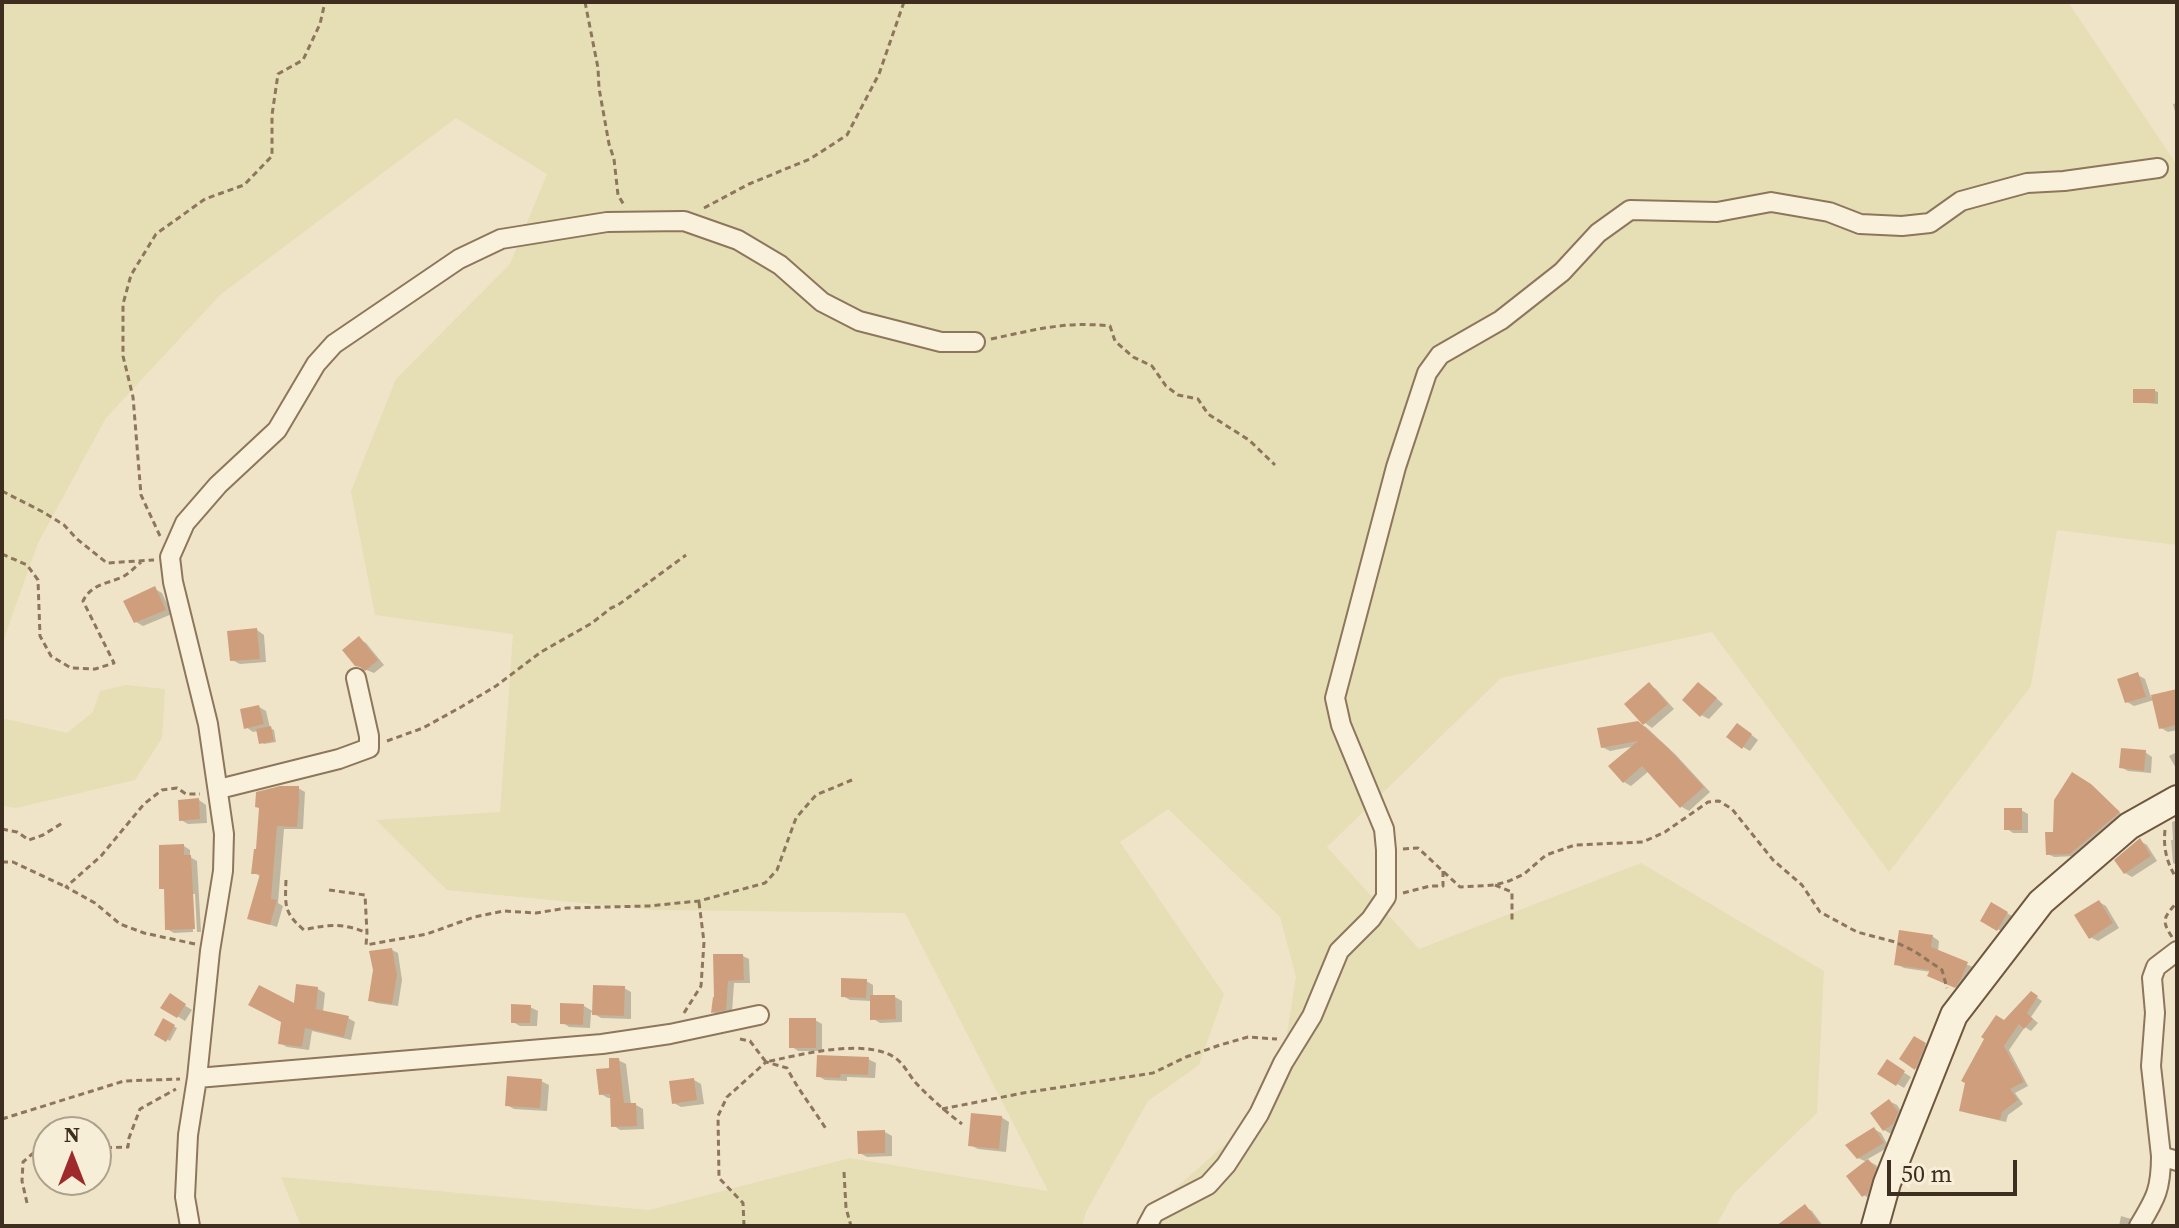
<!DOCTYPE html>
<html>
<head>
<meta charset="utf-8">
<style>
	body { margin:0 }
	#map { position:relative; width:2179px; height:1228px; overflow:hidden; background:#f0e4c8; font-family:"Source Serif 4",serif }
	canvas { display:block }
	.frame { position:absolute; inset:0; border:4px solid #3d2e20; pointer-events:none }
	.north { position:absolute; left:32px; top:1116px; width:80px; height:80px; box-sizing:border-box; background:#f7eed8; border:2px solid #ada18e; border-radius:50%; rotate:0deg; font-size:22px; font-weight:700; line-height:32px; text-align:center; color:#3d2e20 }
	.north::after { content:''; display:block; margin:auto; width:28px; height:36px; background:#9e2a2b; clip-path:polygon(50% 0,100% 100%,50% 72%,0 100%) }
	.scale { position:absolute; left:1887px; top:1160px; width:130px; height:36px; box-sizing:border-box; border:4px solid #3d2e20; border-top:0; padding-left:10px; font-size:24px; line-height:28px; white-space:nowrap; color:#3d2e20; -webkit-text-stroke:6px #f7eed8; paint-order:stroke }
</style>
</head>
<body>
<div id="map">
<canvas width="2179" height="1228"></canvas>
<div class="frame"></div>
<div class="north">N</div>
<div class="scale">50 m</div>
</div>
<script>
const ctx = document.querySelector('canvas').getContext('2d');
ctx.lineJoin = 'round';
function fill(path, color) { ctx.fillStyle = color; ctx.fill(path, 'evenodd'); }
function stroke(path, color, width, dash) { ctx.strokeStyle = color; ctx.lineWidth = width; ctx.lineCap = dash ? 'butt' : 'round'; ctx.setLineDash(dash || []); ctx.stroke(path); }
fill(new Path2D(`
	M2 2H2068L2177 165V545L2057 530 2031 686 1889 872 1712 632 1501 678 1327 847 1419 949 1641 863 1824 971 1817 1113 1734 1193 1716 1226H1151V1210L1238 1133 1283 1059 1296 977 1280 917 1168 809 1120 842 1224 994 1199 1065 1148 1101 1086 1212 1082 1226H301L281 1177 649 1210 850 1158 1048 1191 905 913 655 910 447 890 376 820 500 812 513 634 375 615 351 491 396 379 510 264 547 174 456 118 221 294 106 418 38 543 2 644Z
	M126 685 165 689 162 738 135 780 16 808 2 806V718L67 733 93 712 100 691Z`), '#e6deb5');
fill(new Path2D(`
	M2177 103V119L2173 104Z
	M2155 391 2158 392V404L2135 402Z
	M155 589 162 593 172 614 143 626 136 622Z
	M257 630 264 635 266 662 240 664 232 660Z
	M359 639 366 643 384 665 374 673 364 669Z
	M2138 675 2145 679 2151 697 2177 692V730L2168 732 2161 728 2154 700 2134 706 2127 702Z
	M1649 685 1656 689 1674 709 1652 728 1645 723Z
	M1706 689 1723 704 1709 719 1701 715Z
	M259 707 266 711 270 728 274 730 276 742 264 744 261 742 258 731 253 732 246 727Z
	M1638 723 1646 727 1676 755 1710 792 1689 811 1682 807 1649 771 1631 786 1624 782 1635 746 1610 751 1602 747Z
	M1744 729 1758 740 1750 751 1743 747Z
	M2145 752 2152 757 2151 773 2128 771 2121 767Z
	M2177 752V770L2169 756Z
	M2073 774 2097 790 2124 817 2076 856 2054 857 2048 854Z
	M298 788 305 792 303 829H284L278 903 283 906 277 927 250 918 261 877 253 872 258 851 261 808Z
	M199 800 206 805 207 823 188 824 181 820Z
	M2021 810 2028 814V833H2013L2006 828Z
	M2177 820V865L2173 863 2171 840H2173L2172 822Z
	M2140 841 2147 845 2157 861 2132 877 2125 873Z
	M184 846 190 850V857L197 861 201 932H197L195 894H191L193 932 174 933 167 929 166 890 161 888Z
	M2099 902 2106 906 2119 928 2098 941 2090 937Z
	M1992 905 2014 917 2005 933 1982 921Z
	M1932 936 1939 941 1938 952 1975 968 1963 990 1937 980 1931 972 1904 968 1896 964Z
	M392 950 398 953 402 980 398 1006 376 1003 370 1000 375 970Z
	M743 956 749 959 750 983H734L732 1013 719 1015 713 1012 714 999Z
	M866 981 873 985V997H895L902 1001V1022L880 1023 872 1018V1001L850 1000 843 996Z
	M624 988 631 992V1019L601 1018 591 1012 590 1028 569 1027 562 1022 584 1006 594 1012Z
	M318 989 325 993 323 1012 348 1018 355 1022 351 1040 312 1031 309 1050 287 1047 280 1043 295 1007Z
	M2032 994 2042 1001 2031 1017 2038 1023 2031 1031 2025 1027 2009 1050 2028 1086 2015 1093 2023 1104 2008 1115 2006 1122 1967 1113 1961 1110 2005 1023Z
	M170 996 192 1010 185 1021 163 1007Z
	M530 1007 538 1011 537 1026H520L513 1022Z
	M815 1020 822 1024V1051H798L791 1046Z
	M164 1021 177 1028 170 1041 157 1034Z
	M1915 1039 1932 1049 1922 1072 1902 1059Z
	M868 1059 876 1063 875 1078 847 1077V1081L825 1080 818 1076Z
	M618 1060 626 1064 631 1105H636L643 1109 644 1129 620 1130 613 1125 612 1098H608L601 1094 611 1069Z
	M1887 1062 1911 1077 1904 1088 1880 1074Z
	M694 1080 701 1084 704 1104 681 1107 674 1103Z
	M541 1081 549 1085 547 1111 514 1109 507 1105Z
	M1889 1101 1897 1105 1905 1117 1901 1127 1891 1134 1884 1130Z
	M1001 1117 1009 1122 1006 1152 978 1149 970 1145Z
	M1874 1129 1881 1133 1889 1147 1866 1160 1876 1165 1882 1174 1871 1199 1863 1195 1867 1162 1858 1158Z
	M885 1132 892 1136V1156L867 1157 860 1153Z
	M1805 1207 1812 1211 1823 1226H1789Z
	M2121 1216 2138 1221 2135 1226H2119Z`), '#0003');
fill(new Path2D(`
	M2133 389H2155V403H2133Z
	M155 586 166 610 134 623 123 601Z
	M257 628 260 659 230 661 227 631Z
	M359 636 378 660 365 671 360 667 355 666 342 650Z
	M2138 672 2146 697 2125 703 2117 679Z
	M1649 682 1668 704 1643 725 1624 704Z
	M1698 682 1717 698 1700 717 1682 700Z
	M2177 689V725L2159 729 2151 695Z
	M259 705 264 724 244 729 240 709Z
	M1638 721 1668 748 1704 787 1680 808 1642 766 1623 783 1608 766 1638 741 1601 748 1597 728Z
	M1737 723 1752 734 1742 749 1726 737Z
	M271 726 274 741 259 744 256 729Z
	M2121 748 2146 750 2144 771 2119 768Z
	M2072 772 2091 784 2120 812 2070 854 2046 855 2045 832H2053L2054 800Z
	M280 786H299V802L297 827 277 826 271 899 277 900 270 925 247 919 260 874H251L254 849H256L259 808 255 807 256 792Z
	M199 798 200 819 179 821 178 800Z
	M2004 808H2022V830H2004Z
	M2140 838 2151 856 2124 874 2114 860Z
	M184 844V855H191L195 929 165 930 164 889H159V845Z
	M2099 900 2113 923 2089 939 2074 915Z
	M1991 902 2008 912 1997 931 1980 921Z
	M1899 930 1933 935 1931 947 1968 962 1961 979 1955 988 1927 976 1930 970 1894 965Z
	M392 948 397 975 392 1004 368 1001 373 970 369 951Z
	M713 954H743L744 980 728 981 726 1010 711 1013 713 997H714Z
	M841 978 867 979 866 998 841 997Z
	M296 984 318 987 316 1009 349 1016 344 1037 305 1028 302 1047 278 1044 281 1022 248 1005 259 985 294 1003Z
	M593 985 625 986 624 1016 592 1015Z
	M2031 991 2038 996 2027 1013 2033 1019 2024 1029 2019 1024 2004 1046 2024 1082 2010 1089 2018 1100 2002 1112 2000 1120 1959 1111 1965 1083 1961 1081 1984 1039 1981 1037 1996 1015 2004 1020Z
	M170 993 186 1004 177 1018 160 1008Z
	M870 995H895L896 1019 870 1020Z
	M560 1003 584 1004 583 1025 560 1024Z
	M511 1004 531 1005 530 1023H511Z
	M163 1018 175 1025 166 1042 154 1035Z
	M789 1018H816V1048H789Z
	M1914 1036 1926 1043 1915 1070 1899 1059Z
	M817 1055 869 1057 868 1075 841 1074 840 1078 816 1077Z
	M609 1058H619L624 1103H636L637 1126 611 1127 610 1094 599 1095 596 1069 609 1068Z
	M1887 1059 1905 1071 1896 1086 1877 1074Z
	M507 1076 542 1079 540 1108 505 1106Z
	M694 1078 697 1100 672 1104 669 1081Z
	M1889 1099 1898 1112 1894 1123 1883 1131 1870 1113Z
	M971 1113 1002 1116 999 1149 968 1146Z
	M1874 1127 1884 1143 1857 1159 1845 1145Z
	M885 1130V1153L858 1154 857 1131Z
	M1868 1159 1876 1168 1868 1193 1862 1197 1846 1176Z
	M1805 1204 1821 1226H1776Z`), '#cf9f7d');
const street = new Path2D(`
	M219 789 339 759 369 748V736L356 678
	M2177 951 2156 967 2152 978 2155 1013 2151 1066 2161 1156 2177 1161
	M197 1078 602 1044 670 1034 759 1015
	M190 1226 185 1197 188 1135 197 1078 210 951 223 871 224 834 208 724 173 582 170 557 185 523 218 485 277 430 316 364 334 344 459 259 501 239 607 222 684 221 738 240 780 265 822 302 859 321 941 342H975
	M1147 1226 1154 1213 1208 1185 1226 1165 1259 1114 1283 1063 1312 1016 1339 951 1371 919 1386 897V850L1384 829 1341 725 1335 698 1396 467 1427 373 1440 355 1501 320 1562 272 1598 233 1630 210 1717 212 1771 202 1829 212 1860 224 1902 226 1930 223 1961 201 2027 183 2064 181 2158 168
	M2139 1226C2156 1198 2161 1189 2161 1156`);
const secondary = new Path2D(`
	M1875 1226 1887 1183 1954 1015 2041 902 2129 826 2177 799`);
stroke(street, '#8d765c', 22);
stroke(secondary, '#6f573f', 30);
stroke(new Path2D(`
	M585 2 598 68 599 88 609 144 614 159 618 195 624 205
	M704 208 749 184 810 159 847 135 879 74 904 2
	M991 339C1034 330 1064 321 1110 326L1115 341 1133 357 1152 366 1166 386 1178 395 1198 399 1208 414 1249 440 1275 465
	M2 491 43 512 64 525 77 539 107 563 154 560
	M160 536 141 495 133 397 123 356V304L131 275 156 234 205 199 244 185 272 156V115L278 74 303 60 320 24 325 2
	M2 554 27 565 38 580 40 636 51 656 71 668 95 669 114 663 83 601C91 585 105 584 120 578 128 575 134 568 141 562
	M387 741 423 728 461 707 496 686 541 652 592 623 611 608 618 605 686 555
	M2 829 17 832 29 840 43 835 64 822
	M2165 830C2163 848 2167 864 2177 879
	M1403 849 1418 848 1460 887 1495 885 1509 881 1524 874 1546 855 1575 845 1643 842 1665 832 1708 802 1719 801 1732 809 1773 860 1802 885 1820 912 1857 932 1895 942 1914 951 1942 970 1947 988
	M2 862H13L66 887
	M286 880C285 906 284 913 304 930 328 924 344 923 367 933
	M1495 885 1512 892V920
	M329 890 365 895 367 933 366 945 427 934 474 917 504 911 536 913 567 908 649 906 678 903 699 901 765 883 777 870 796 818 816 795 852 780
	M1403 893 1430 886H1443V870
	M2172 937C2160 919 2165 917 2177 902
	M195 944 144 933 120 924 95 903 66 887 101 856 144 804 162 790 177 788 186 794H200
	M684 1013 701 986 704 942 699 902
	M740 1039 750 1041 766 1062C799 1055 874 1035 900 1062 906 1068 910 1076 915 1082 930 1098 945 1111 962 1124
	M942 1109 1023 1093 1153 1073 1186 1057 1220 1045 1248 1037 1277 1039
	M2 1119 124 1081 180 1079
	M96 1148 128 1147 129 1138 140 1109 176 1089
	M844 1172 846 1208 851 1226
	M27 1203 22 1181 23 1162 38 1149H48
	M744 1226 743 1203 719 1178 718 1116 727 1097 766 1062 787 1068C798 1090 813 1108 826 1129`), '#8d765c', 3, [6, 4]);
stroke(street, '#faf1dc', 18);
stroke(secondary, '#faf1dc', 26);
</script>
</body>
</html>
